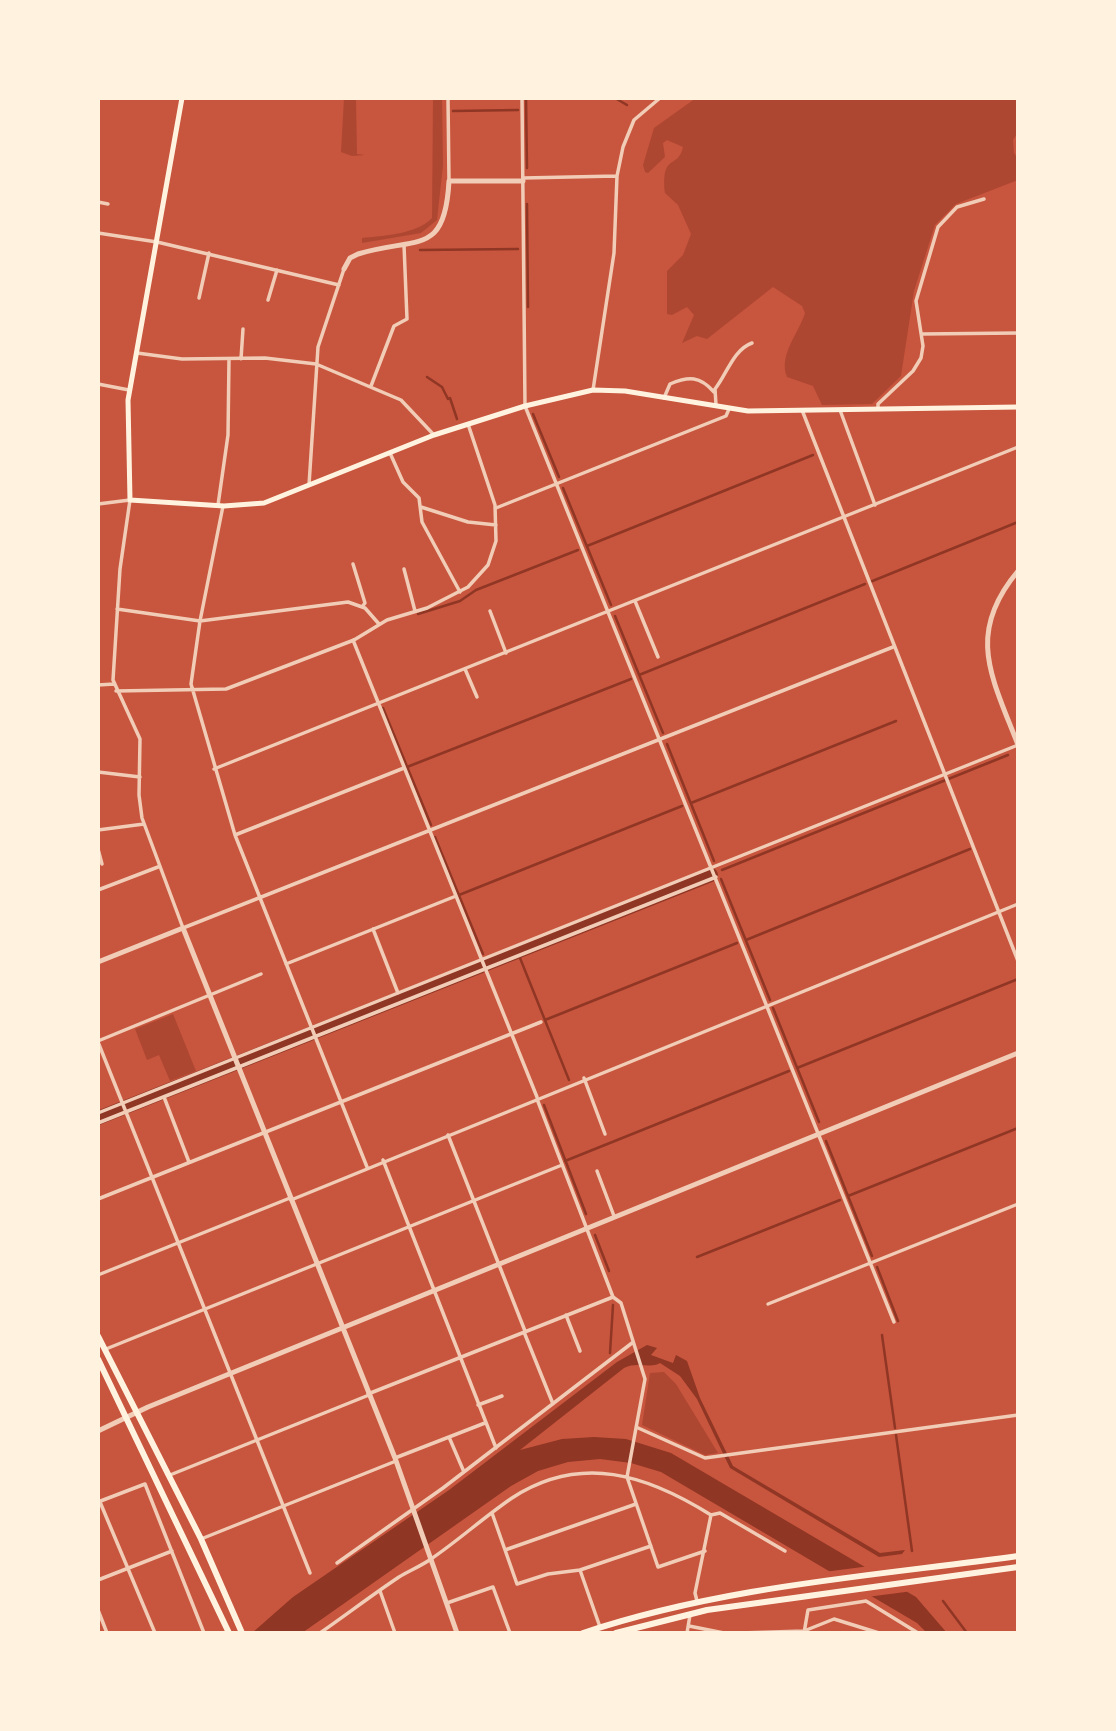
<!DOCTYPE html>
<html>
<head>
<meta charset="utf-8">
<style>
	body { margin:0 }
	#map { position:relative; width:1116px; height:1731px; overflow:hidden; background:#c8553d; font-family:"Playfair Display",serif }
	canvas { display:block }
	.frame { position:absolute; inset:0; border:100px solid #fff3e0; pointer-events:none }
</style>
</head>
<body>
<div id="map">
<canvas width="1116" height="1731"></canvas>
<div class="frame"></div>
</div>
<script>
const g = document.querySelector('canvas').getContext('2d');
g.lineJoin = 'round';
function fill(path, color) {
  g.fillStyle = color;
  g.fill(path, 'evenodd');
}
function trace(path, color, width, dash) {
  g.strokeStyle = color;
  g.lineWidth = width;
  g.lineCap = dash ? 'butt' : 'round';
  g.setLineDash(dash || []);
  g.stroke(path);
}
fill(new Path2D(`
	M344,98h12l1,56 8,1 -13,1 -11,-4z
	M433,98h9l1,67 -6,55 -16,13 -59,10v-5c20,-2 56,-4 70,-20z
	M696,98h322v34l-5,8 1,13 4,6v21l-62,24 -21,21 -21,66 -13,85 -29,28 -50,1 -9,-19 -26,-9c-9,-22 12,-44 18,-64l-3,-7 -29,-19 -66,52 -10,-3 -15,7 12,-28 -7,-8 -15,8 -5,-1v-43l16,-16 8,-21 -13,-29 -13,-12c-4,-41 13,-23 18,-46l-16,-7 -4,3 2,14 -17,16 -3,-1 -2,-7 11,-37z
	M173,1014l23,57 -26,10 -11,-26 -12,5 -12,-31z
	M664,1372l12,12 42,69 -13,2 -63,-30 8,-52z`), '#ae4732');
fill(new Path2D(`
	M647,1345l10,3 -6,7 22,8 3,-8 11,6 13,37 33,68 147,87 25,-3 -3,4 -23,3 -149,-89 -33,-69 -17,-23 -20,-13c-10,6 -23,-2 -36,5l-104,82 42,-11 32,-2 32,2 45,14 245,144 31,36h-20l-10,-10 -256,-151 -30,-9 -31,-4 -32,3 -30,9 -27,15 -209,147h-50l41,-36 156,-107 168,-128z`), '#8f3625');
fill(new Path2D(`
	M870,1566l43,25 -46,6 -43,-25z`), '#c8553d');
trace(new Path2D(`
	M526,98l1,70
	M615,98l12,7
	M453,111l65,-1
	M527,204l1,103
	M420,250l98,-1
	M427,377l15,10 6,12 2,-1 7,21
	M533,414l26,63
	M563,488l48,117
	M587,546l226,-91
	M870,582l148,-60
	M418,614l42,-13 16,-11 102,-40
	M615,616l48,117
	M639,675l226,-91
	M383,708l48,117
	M667,744l47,117
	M407,767l224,-88
	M691,803l205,-82
	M435,837l48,117
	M722,870l286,-115
	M721,879l49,121
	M459,895l223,-89
	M746,940l224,-91
	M518,952v1
	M520,958l49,122
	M487,962l1,2
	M773,1008l46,114
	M545,1020l192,-77
	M797,1068l221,-89
	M544,1105l42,109
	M826,1141l46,115
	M565,1161l224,-90
	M848,1196l170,-68
	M595,1235l14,36
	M697,1257l143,-57
	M877,1267l21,54
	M882,1335l13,93
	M610,1353l3,-48
	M896,1435l16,116
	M943,1601l24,32`), '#8f3625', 2.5);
trace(new Path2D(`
	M98,1118l613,-243`), '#8f3625', 14);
trace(new Path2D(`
	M448,98l1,83
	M522,98l3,308 369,916
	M523,178l94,-2
	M98,202l10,2
	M98,233l59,9 182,43
	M199,298l10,-45
	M268,300l9,-30
	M922,334l96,-1
	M137,353l45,6 83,-1 51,6 85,36 33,35
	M241,359l2,-30
	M98,384l31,6
	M371,386l23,-60 13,-7 -3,-74
	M593,390l21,-137 3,-77 6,-29 11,-27 26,-22
	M664,398l6,-14c19,-8 30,-8 44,8
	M716,405l-1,-16c12,-15 18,-39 37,-46
	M878,409v-5l35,-33 8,-13 2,-12 -7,-45 22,-74 19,-20 27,-8
	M802,410l216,551
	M840,410l35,95
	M390,453l13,29 16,16 3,24 38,70
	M309,485l9,-138 26,-78
	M98,504l32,-4 -10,69 -7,111 27,59 -1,56 3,23 41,110 710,-281
	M218,505l10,-70 1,-76
	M223,506l-23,115 -9,63 44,151 132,332
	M421,507l47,15 28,3
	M496,508l230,-92 3,-7
	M353,564l12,39 -3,4
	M404,569l11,42
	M635,601l23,56
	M117,609l83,12 148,-19 17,6 14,16
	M490,611l16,42
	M353,640l184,457
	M465,669l12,28
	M98,685l16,-1
	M116,691l110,-2 128,-49 33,-20 40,-12 41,-21 20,-22 8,-24 -1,-36 -27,-81
	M214,769l804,-322
	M98,772l42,5
	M98,830l46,-6
	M235,835l169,-67
	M98,849l4,15
	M98,890l60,-23
	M373,929l25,64
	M286,964l170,-68
	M98,1041l163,-67
	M98,1042l212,531
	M584,1078l21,56
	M164,1097l25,65
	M537,1099l76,198 8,6 24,76 -18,98 31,90 47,-16
	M98,1113l920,-368
	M98,1123l618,-246
	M448,1135l77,196
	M383,1160l113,288
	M597,1171l17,45
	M98,1199l443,-177
	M291,1200l727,-296
	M98,1275l192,-77
	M768,1304l250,-100
	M566,1315l14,36
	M524,1332l29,72
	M106,1349l456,-184
	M368,1394l245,-97
	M478,1405l24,-9
	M636,1427l69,31 313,-43
	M449,1437l15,35
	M395,1458l90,-35
	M170,1475l199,-80
	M98,1502l47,-18 59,149
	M100,1502l55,131
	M492,1513l25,71 31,-10 32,-4 71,-24
	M711,1515l9,-2 65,38
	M201,1539l195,-78
	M505,1550l131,-46
	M337,1563l106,-75 189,-145
	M580,1570l20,57
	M98,1580l74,-29
	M380,1591l15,42
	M447,1603l46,-16 17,46
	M98,1610l9,23
	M689,1626l35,7
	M320,1633c26,-18 52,-38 79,-56 10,-6 22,-11 32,-18 28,-19 53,-42 81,-61 69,-45 135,-23 199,17l-16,78 2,8
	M687,1633l3,-18
	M740,1633l64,-2 30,-12 45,14
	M804,1633l4,-23 58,-9 52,32`), '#f1ccb7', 3.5);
trace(new Path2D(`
	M344,269l6,-11 8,-4c59,-18 87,3 91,-73h74
	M1018,571c-53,63 -26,106 0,174
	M98,962l85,-34 212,530 62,175
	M98,1431l50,-24 870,-354`), '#f1ccb7', 5);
trace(new Path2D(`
	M182,98l-54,302 2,100 94,6 40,-3 170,-68 91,-29 68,-16 32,1 123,20 270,-4`), '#fff3e0', 5);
trace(new Path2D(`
	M98,1336l103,203 41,94
	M98,1359l131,274
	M583,1633c140,-47 290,-57 435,-77
	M616,1633l91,-23 311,-43`), '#fff3e0', 6);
</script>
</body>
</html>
